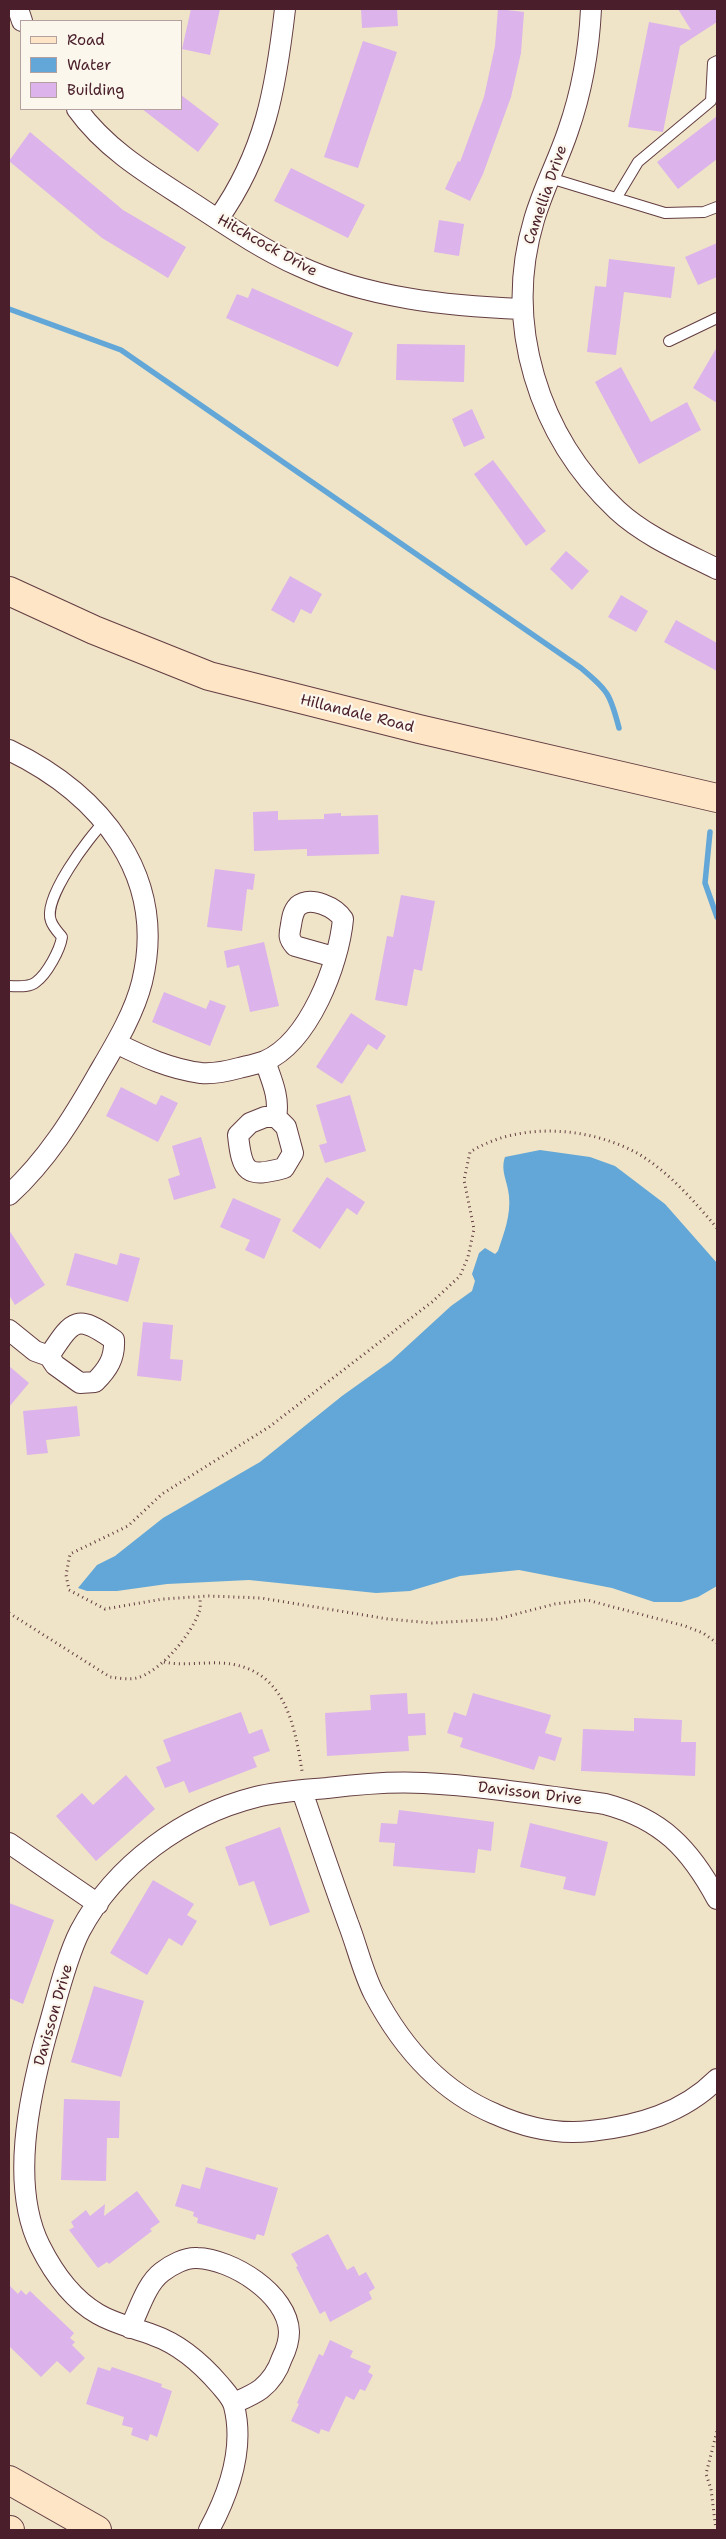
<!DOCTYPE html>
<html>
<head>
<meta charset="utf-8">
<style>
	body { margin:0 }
	#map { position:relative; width:726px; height:2539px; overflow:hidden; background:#efe4c7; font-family:"Shantell Sans",sans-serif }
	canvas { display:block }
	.frame { position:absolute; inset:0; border:10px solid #4a1f2b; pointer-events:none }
	.legend { position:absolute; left:20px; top:20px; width:162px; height:90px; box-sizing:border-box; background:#fbf7ec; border:1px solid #b4a19f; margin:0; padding:6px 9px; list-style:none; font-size:15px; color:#4a1f2b }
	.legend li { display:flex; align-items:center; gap:10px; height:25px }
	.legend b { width:25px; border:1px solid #b4a19f }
</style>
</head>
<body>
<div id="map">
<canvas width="726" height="2539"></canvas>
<div class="frame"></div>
<ul class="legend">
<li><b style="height:6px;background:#fee5c5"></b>Road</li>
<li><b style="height:14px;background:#62a7d7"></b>Water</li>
<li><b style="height:14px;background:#dcb3eb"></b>Building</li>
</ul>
</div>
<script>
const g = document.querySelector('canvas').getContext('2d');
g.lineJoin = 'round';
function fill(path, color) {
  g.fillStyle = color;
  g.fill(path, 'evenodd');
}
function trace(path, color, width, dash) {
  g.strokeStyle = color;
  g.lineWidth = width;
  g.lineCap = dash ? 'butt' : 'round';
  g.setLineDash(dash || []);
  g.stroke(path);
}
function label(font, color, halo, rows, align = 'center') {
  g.font = font + ' "Shantell Sans",sans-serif';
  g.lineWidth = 4.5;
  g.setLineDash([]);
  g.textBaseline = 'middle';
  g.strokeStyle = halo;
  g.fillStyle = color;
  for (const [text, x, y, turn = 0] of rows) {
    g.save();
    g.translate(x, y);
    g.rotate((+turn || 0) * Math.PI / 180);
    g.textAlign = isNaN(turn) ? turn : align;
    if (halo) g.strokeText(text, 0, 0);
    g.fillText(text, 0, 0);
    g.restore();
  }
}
fill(new Path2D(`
	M540,1150l50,7 25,9 50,38 52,59v323l-19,11 -17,5h-27l-42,-14 -93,-18 -59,6 -50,15 -34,2 -127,-13 -82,4 -50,7h-30l-9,-3 19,-23 18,-9 48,-38 97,-56 82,-66 49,-35 60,-55 21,-15 3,-10 -3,-7 7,-21 6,-5 10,6 3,-3c6,-18 13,-36 11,-55 -1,-14 -9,-25 -4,-39z`), '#62a7d7');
trace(new Path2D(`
	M9,309l112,41 460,318c27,23 29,25 38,60
	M710,832l-5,51 12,34`), '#62a7d7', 5.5);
fill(new Path2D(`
	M191,9h29l-10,46 -28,-6z
	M361,9h36l1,17 -36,2z
	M498,9l26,3 -3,41 -10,44 -28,77 -13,27 -25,-12 13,-28 2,1 24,-65 11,-51z
	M678,9h39v13l-37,24 -17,86 -35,-5 21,-105 42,8z
	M363,41l34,11 -39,116 -34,-11z
	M181,95l38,29 -21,28 -56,-43h39z
	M717,116v43l-39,30 -21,-27z
	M30,132l93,78 63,37 -18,31 -66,-40 -93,-77z
	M291,168l74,37 -17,33 -74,-37z
	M439,220l25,4 -5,32 -25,-4z
	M717,243v34l-19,8 -13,-28z
	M609,259l66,8 -4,31 -47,-6 -8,63 -29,-3 8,-66 11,1z
	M252,288l101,45 -15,34 -112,-49 11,-24 11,4z
	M397,344l68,1 -1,37 -68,-2z
	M717,347v56l-24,-15z
	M621,367l30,55 36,-20 14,28 -62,34 -44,-82z
	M472,409l13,29 -21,9 -12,-28z
	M493,460l53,71 -20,15 -52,-72z
	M566,551l23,20 -17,19 -22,-21z
	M290,576l32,18 -11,20 -10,-5 -7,14 -23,-13z
	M621,595l27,16 -12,21 -28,-15z
	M676,620l41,23v28l-53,-29z
	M278,811v9l46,-1v-5l17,-1v3l37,-1 1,39 -72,2v-7l-53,2 -1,-39z
	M215,869l40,5 -2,16 -6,-1 -5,42 -35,-4z
	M401,895l34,6 -13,70 -8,-2 -7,37 -32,-6 12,-64 6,1z
	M264,942l15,64 -29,6 -11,-47 -12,3 -3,-17z
	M164,992l42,17 4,-9 16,6 -16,40 -58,-24z
	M351,1013l35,23 -9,14 -9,-6 -26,40 -26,-17z
	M121,1087l35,18 5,-10 17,8 -20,39 -52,-26z
	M350,1095l16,56 -41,12 -6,-18 8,-2 -11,-38z
	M201,1137l15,51 -42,12 -6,-21 12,-4 -8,-29z
	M327,1177l38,25 -8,13 -10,-7 -27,41 -28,-18z
	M233,1198l48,21 -17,40 -19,-9 5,-10 -30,-13z
	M9,1230l36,55 -30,20 -6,-10z
	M75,1253l42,12 3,-12 20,5 -12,44 -62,-17z
	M143,1322l30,3 -3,34 13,1 -2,21 -44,-5z
	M9,1366l20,17 -20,24z
	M77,1406l3,30 -34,4 2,13 -21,2 -4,-44z
	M407,1693l1,21 17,-1 1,22 -18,1 1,15 -82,5 -2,-43 46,-3 -1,-15z
	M473,1693l78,22 -6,18 17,5 -7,23 -16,-5 -5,14 -74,-23 3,-9 -16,-5 7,-21 12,4z
	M241,1712l8,22 13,-5 8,22 -17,6 4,10 -68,26 -5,-12 -19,7 -9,-21 15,-6 -8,-21z
	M634,1718l48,2 -1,22h15l-1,34 -114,-5 2,-42 51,2z
	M126,1775l29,34 -59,52 -40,-45 26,-23 11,12z
	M399,1810l95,12 -3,29 -13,-2 -3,24 -82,-7 2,-23 -16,-1 2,-19 16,1z
	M530,1823l78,19 -13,54 -32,-7 3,-12 -46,-10z
	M280,1827l30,85 -40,14 -16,-45 -15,5 -14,-39z
	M153,1880l41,24 -7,11 10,6 -15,25 -13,-8 -22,37 -37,-22z
	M9,1903l45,17 -31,84 -14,-6z
	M94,1986l50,15 -23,76 -50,-15z
	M64,2099l56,2 -1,37h-12l-1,43 -45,-1z
	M206,2167l72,21 -14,48 -7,-2 -2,6 -58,-17 1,-5 -5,-2 1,-4 -19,-6 7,-22 18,5z
	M137,2191l23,31 -10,7 2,2 -43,33 -2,-2 -9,6 -29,-38 5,-3 -3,-5 15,-12 4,6 15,-12 -1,12z
	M328,2234l19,36 7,-4 5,10 7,-4 9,16 -6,4 3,7 -42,23 -5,-11 -5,3 -24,-47 2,-1 -7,-12z
	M9,2285l9,9 3,-4 5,5 4,-4 44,42 -4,5 5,4 -3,3 13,13 -15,15 -13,-12 -16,16 -32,-31z
	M330,2340l23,11 -3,6 21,9 -3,6 5,3 -8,16 -5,-2 -6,11 -8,-4 -17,36 -8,-3 -2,5 -28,-13 8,-17 -2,-1 22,-49 4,2z
	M98,2367l12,4 2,-4 50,17 -1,3 11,4 -15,46 -7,-3 -2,7 -17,-6 2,-7 -11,-3 2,-8 -38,-13z`), '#dcb3eb');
const lane = new Path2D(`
	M550,178l115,35 39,-1 13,-5
	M617,197l21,-35 73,-61 2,-38 4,-2
	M669,341l48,-23
	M9,986c8,0 20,2 27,-4 11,-8 24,-32 26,-45 -4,-5 -9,-10 -11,-16 -9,-22 38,-84 54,-100`);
const street = new Path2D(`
	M18,9l4,12
	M591,9c-2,42 -9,82 -23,122 -10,30 -25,58 -34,89 -31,104 4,216 83,290 28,26 66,42 100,59
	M77,109c28,39 69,64 108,89 37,24 74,50 114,68 69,32 148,40 223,43
	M218,219c47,-66 58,-131 67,-210
	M9,750c91,44 159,125 133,232 -8,32 -27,63 -44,92 -25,44 -51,86 -89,121
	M116,1043c28,14 54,26 85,30 12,1 27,-2 38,-5 8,-2 18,-4 26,-7 44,-19 74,-97 78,-142 -7,-11 -32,-24 -45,-13 -5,5 -6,12 -7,19 -2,10 -3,13 4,21l39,11
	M265,1061c6,18 15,36 11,56
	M265,1117h11l10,10 7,26 -9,15c-37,10 -42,5 -46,-33l12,-12z
	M9,1330l26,21 14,5 6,9 25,18 15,-1c13,-13 20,-24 19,-42 -38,-27 -41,-20 -65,16
	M302,1791c15,44 30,88 46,132 9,23 15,50 26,71 28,53 66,97 121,120 31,14 62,21 96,17 47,-5 92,-18 126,-52
	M9,1843l89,61
	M130,2328c9,-18 16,-44 32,-56 9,-7 24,-15 35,-14 35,1 91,36 92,74 0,9 -3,18 -7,26 -4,12 -11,23 -21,31 -8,6 -18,10 -27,14
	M209,2530c20,-37 36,-81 25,-124 -2,-8 -9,-15 -14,-21 -18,-21 -41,-41 -67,-50 -18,-7 -38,-11 -55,-21 -26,-15 -45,-42 -58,-68 -30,-60 -11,-148 6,-210 9,-30 20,-78 34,-105 35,-66 104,-116 176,-134 23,-6 47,-7 71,-9 32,-4 65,-7 97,-5 60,3 121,13 181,21 57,15 85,45 112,95`);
const secondary = new Path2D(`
	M9,591l85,39 115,46 210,53 298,69
	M9,2480l88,50
	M9,2530h1`);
trace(lane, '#633d42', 12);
trace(street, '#633d42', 22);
trace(secondary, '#633d42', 30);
trace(new Path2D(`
	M717,1228c-23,-27 -49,-57 -80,-75 -50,-27 -119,-31 -167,-1l-6,28 10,49 -6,28 -8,19 -28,26 -163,125 -107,67 -34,32 -58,28 -4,21 3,15 36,19 58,-10 46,-3 52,2 127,21 44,4 65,-4 58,-15 32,-4 98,26 18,7 14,10
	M9,1613l101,64c8,1 18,3 27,1 24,-7 54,-43 62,-66 2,-4 1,-11 1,-15
	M164,1662c18,4 40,0 58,1 61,4 72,57 80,108
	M716,2530l-5,-41 -5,-15 11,-43`), '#633d42', 3, [1, 4]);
trace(lane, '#fff', 10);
trace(street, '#fff', 20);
trace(secondary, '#fee5c5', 28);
label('15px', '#4a1f2b', '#fbf7ec', [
	["Camellia Drive",546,195,-71],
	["Hitchcock Drive",267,246,29],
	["Hillandale Road",357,714,14],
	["Davisson Drive",530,1794,7],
	["Davisson Drive",54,2015,-74]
]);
</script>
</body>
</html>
